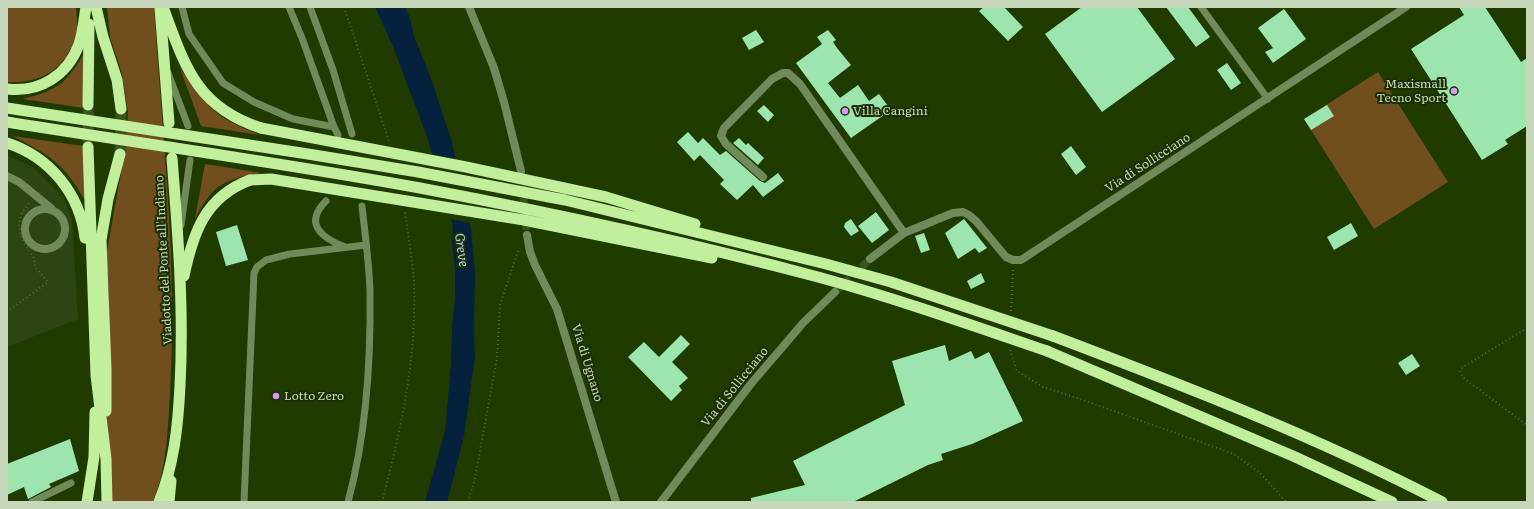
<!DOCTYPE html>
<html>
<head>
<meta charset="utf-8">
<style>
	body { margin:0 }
	#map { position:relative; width:1534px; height:509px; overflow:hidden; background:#203b00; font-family:Literata,serif }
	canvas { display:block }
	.frame { position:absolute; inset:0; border:8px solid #c7d8ba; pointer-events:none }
</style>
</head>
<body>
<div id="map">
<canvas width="1534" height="509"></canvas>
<div class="frame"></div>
</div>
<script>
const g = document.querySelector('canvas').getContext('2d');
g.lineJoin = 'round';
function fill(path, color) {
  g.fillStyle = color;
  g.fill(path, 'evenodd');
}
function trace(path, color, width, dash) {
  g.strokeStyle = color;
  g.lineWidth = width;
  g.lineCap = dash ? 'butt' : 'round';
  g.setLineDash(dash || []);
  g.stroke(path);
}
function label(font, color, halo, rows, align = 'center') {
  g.font = font + ' Literata,serif';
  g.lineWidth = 4;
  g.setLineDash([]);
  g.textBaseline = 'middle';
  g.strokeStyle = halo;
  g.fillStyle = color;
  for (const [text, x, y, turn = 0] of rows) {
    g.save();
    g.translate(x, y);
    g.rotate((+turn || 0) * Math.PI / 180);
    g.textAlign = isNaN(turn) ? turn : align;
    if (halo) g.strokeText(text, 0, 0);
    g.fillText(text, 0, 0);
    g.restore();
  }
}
fill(new Path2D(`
	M7,155l27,13 29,29 9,22 6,100 -71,28z`), '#2c4513');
fill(new Path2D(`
	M7,7h69c0,7 2,15 1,22 -7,37 -33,55 -70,53z
	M107,7h47c8,127 24,257 16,384 -2,37 -3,76 -17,111h-44l-3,-70 3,-140 -3,-35 19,-107 3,-37 -6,-39 -12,-37z
	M83,55l1,53 -61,-9c34,-9 42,-14 60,-44z
	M180,68c14,21 28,42 51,54 9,5 19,9 29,13l-59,-9z
	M1378,72l70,110 -74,47 -70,-110z
	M13,136l70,10 2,54c-8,-12 -15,-25 -26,-35 -14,-13 -30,-20 -46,-29z
	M205,164l57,9c-19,3 -39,6 -52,22 -6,7 -11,16 -15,24z`), '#714e1d');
fill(new Path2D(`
	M375,7h30l5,11 4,18 18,45 13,41 6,16 20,91 4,44 -1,58 1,25 -11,80 -17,66h-22l20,-71 6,-66 1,-36 3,-32v-28l-3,-27 1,-15 -24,-84 -9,-25 -28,-74z`), '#05213d');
fill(new Path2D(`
	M430,154l27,5 15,64 -23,-4z`), '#203b00');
fill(new Path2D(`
	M984,7h20l19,20 -15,14 -29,-30z
	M1082,7h55l38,52 -73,53 -57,-78z
	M1166,7h22l22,30 -14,10z
	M1459,7h26l36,55 6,-4v68l-22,14 3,4 -26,16 -71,-111 53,-34z
	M1284,9l22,30 -33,24 -8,-11 8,-4 -15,-20z
	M756,30l8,12 -15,8 -7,-12z
	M828,30l8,10 -3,2 4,6 14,17 -23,18 12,15 18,-13 11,16 10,-7 12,16 -40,28 -55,-75 26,-19 -5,-7z
	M1227,63l14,20 -10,7 -14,-20z
	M764,105l10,10 -6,7 -11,-11z
	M1327,105l7,11 -23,14 -7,-11z
	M688,132l10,11 5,-5 17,17 6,-4 34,30 5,2 13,-10 6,8 -21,16 -10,-12 -16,15 -17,-16 4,-4 -24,-25 -6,6 -17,-19z
	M739,138l7,7 2,-2 16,15 -6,7 -25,-22z
	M1071,146l15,21 -10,8 -15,-21z
	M876,212l13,18 -17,13 -14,-17z
	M851,219l8,12 -8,5 -7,-9 1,-4z
	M964,219l23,29 -8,5 -4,-5 -17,11 -13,-26z
	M1351,223l7,13 -24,14 -7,-13z
	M237,225l11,35 -22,6 -10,-34z
	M924,233l6,17 -9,3 -6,-17z
	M981,273l4,9 -14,7 -4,-8z
	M681,335l9,9 -18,18 16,16 -9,8 3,4 -11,11 -43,-44 16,-15 15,15z
	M945,345l4,16 22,-10 4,8 14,-7 34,69 -51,23 -31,10 2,6 -15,5 -75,37h-102v-4l54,-13 -12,-24 112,-56 -13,-44z
	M1412,354l8,12 -14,9 -8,-12z
	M70,439l9,32 -30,13 2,3 -23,12 -4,-12 -17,8v-31z`), '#9ce5af');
trace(new Path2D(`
	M521,174l6,61
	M835,292l35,-33`), '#39531c', 8, [8, 4]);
trace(new Path2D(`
	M88,105v42
	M120,154l1,-45`), '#39531c', 11, [11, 5.5]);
trace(new Path2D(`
	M344,7l45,134
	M1011,311l2,-41
	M7,312l41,-30 -13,-15 -1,-9 -9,-14 -5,-10 -1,-11 3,-10 8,-11
	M1527,328l-64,39 -3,4 2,5 4,4 61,45
	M1010,350l7,21 26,16 37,12 154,55 27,20 25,28
	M382,502c19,-72 35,-145 32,-220 -2,-23 -6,-47 -9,-70
	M468,502l7,-24 22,-120 3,-53 19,-57`), '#546c3a', 2, [1, 3]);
trace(new Path2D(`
	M182,7l7,27 34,49 31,19 39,17 41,8
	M289,7l13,31 32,89 4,8
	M310,7l23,63 19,64
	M1201,7l67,92
	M168,73l20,53
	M326,201c-23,23 -4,37 19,46
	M181,225l9,-65
	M32,502l39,-19
	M244,502l10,-229 3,-6 9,-7 24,-6 76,-9
	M348,502c18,-66 23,-143 22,-211 -1,-29 -5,-57 -8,-85`), '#708a5b', 7);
trace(new Path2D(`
	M469,7l25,61 10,34 17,69
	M7,176l12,6 32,26
	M763,177l-37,-33 -5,-8 3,-8 48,-49 11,-6h5l12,11 104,149
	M25 229a20 20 0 1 1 40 0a20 20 0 1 1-40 0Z
	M527,235l3,17 5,13 22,44 59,193
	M870,259l34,-26 49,-20 10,-1 6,3 7,6 30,36 7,3h8l385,-253
	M661,502l89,-117 53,-62 32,-31`), '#708a5b', 8);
trace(new Path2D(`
	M96,7l7,30 14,43 4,29
	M163,7c22,59 33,100 98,121
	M160,8l9,115
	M7,89c33,4 61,-14 72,-45 4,-12 5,-25 7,-37
	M88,105l1,-81
	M7,143c43,14 73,51 78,95
	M88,147l8,228 10,84 1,43
	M184,276c9,-43 21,-79 66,-96
	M1053,336c132,50 264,101 389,166
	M1047,351l246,105 99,46
	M106,411v-42l-5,-129 7,-41 12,-45
	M87,502l7,-45 1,-45
	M159,502c15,-37 19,-76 21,-116 4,-76 -2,-152 -8,-228
	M169,502l2,-21`), '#c1ef9b', 11);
trace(new Path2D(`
	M7,108l301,46 110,18 147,28 261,64 65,18 162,54
	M7,122c138,22 276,41 413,66 133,25 267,54 398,89 77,21 153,48 229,74
	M261,128l205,39 140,30 89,27
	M250,180l21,-1 253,41 188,38`), '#c1ef9b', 11);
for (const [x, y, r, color] of [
	[1454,91,4,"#d69bfa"],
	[845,111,4,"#d69bfa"],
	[276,396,4,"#d69bfa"]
]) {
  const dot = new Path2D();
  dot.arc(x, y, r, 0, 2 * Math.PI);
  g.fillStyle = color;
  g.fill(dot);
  trace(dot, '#1a2f03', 1.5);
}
label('12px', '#c7d8ba', '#1a2f03', [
	["Maxismall",1446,84,"right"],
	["Tecno Sport",1446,98,"right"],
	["Villa Cangini",853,111],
	["Lotto Zero",284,396]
], 'left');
label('12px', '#c7d8ba', '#1a2f03', [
	["Via di Sollicciano",1148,163,-33],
	["Viadotto del Ponte all'Indiano",164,260,-93],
	["Via di Ugnano",587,363,73],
	["Via di Sollicciano",735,387,-51]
]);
label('italic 13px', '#b8d4f4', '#1a2f03', [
	["Greve",461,250,82]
]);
</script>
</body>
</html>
